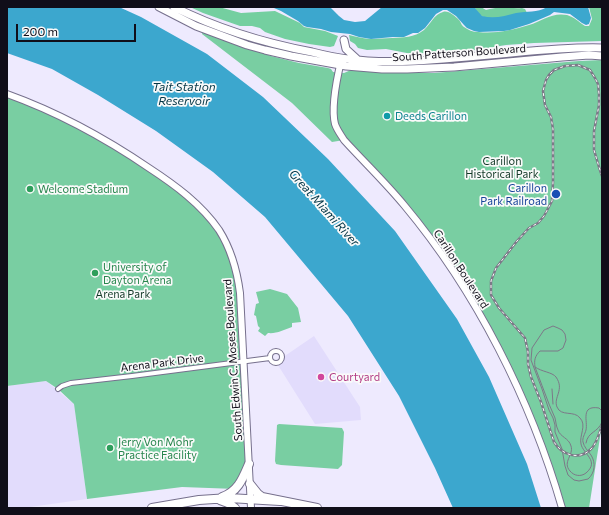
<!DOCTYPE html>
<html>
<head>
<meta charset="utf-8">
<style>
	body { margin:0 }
	#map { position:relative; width:609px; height:515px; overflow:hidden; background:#eeeafe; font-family:Commissioner,sans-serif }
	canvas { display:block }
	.frame { position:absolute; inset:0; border:8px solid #100e19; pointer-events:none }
	.scale { position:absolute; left:16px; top:24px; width:120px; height:18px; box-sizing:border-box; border:2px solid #100e19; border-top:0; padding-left:5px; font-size:12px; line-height:14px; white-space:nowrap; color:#100e19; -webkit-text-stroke:3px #fafafa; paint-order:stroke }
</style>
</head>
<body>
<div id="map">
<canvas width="609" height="515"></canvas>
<div class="frame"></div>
<div class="scale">200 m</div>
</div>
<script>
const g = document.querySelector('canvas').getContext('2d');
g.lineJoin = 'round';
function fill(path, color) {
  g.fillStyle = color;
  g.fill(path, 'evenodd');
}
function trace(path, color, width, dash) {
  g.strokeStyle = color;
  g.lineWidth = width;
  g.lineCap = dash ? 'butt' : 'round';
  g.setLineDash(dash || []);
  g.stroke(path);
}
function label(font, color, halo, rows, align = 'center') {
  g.font = font + ' Commissioner,sans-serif';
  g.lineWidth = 3.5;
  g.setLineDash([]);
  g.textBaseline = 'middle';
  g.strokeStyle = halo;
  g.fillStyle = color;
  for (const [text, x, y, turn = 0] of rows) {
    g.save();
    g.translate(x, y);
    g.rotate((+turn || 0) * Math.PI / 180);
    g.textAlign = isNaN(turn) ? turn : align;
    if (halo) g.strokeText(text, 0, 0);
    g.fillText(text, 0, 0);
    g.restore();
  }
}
fill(new Path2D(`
	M314,336l46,71 1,13 -46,4 -39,-62z
	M46,381l28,23 13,95 -64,9h-16v-122z`), '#e2dcfc');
fill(new Path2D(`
	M203,30l68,26 28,7 29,5 3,1 2,3 11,1 7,-3 36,3h47l145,-12 23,-1v368l-1,3 -12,77h-27l-7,-26 -60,-140 -64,-102 -87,-100 -12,2 -40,-39 -90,-69z
	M7,94l68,30 96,59 47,46 18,39 13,196 -13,25 -54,-2 -95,12 -13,-95 -16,-15 -12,-8 -39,5z
	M270,289l17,5 11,14 3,14 -9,1v4c-8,3 -16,7 -24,6l-3,3 -7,-5 2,-3 -2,-2 -2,-10 -2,-1 2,-11 3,-1 -3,-11z
	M279,424l63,4 2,4 -2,33 -4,4 -57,-4 -5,-1 -1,-3 2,-36z`), '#79cea2');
fill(new Path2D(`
	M190,7h29l22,6 34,-2 25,12 4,4 21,4 13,5 -4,10 -4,1 -21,-3 -24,-5 -20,-7 -5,-4 -8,-2h-12l-37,-13z
	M474,7h7l5,3c5,-1 11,-3 16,-3 8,0 12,2 20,1l3,1 2,4c-12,0 -36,10 -47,2 -2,-2 -4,-5 -6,-8z
	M589,7h13v34l-68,2 -28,2 -43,7 -10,-1 -41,3 -26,-5 -19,1 -9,-2 -3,-4 -5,-3 -1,-6c8,2 16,4 24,4 6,0 12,-1 19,-1 11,-1 22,0 32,-8 6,-5 10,-16 19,-18 5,-2 12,4 16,8 2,2 2,5 5,7 4,3 9,5 14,5 18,2 34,-2 51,-7 13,-4 23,-13 38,-10 7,2 12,7 18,11h4l3,-7z`), '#74cfa0');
fill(new Path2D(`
	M7,7h112l22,10 66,37 56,43 65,62 67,72 62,88 32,58 38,87 14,44h-88l-18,-40 -36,-72 -51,-80 -83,-99 -52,-45 -57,-41 -58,-36 -46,-26 -45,-16z
	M267,7h63l9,9 5,4 11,2 10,-1 17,-14h92l8,9c12,3 23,0 34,-3 11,-2 21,0 31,-6h41l3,11 -2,6 -3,1 -4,-2 -12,-9 -16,-2 -4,3 -21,9 -19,6 -6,1 -25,1 -5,-1 -7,-3 -3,-3 -8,-9 -9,-6h-4l-7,4 -11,14 -7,5h-5l-9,4h-11l-22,2 -12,-2 -9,-3 -19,-2 -10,-3 -14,-2 -3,-1 -6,-5 -17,-10 -7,-3z`), '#3ca7ce');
const street = new Path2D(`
	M270 357a6 6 0 1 1 12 0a6 6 0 1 1-12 0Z
	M58,389l4,-3 9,-3 61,-7 138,-18`);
const secondary = new Path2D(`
	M341,61c-4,17 -10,47 -6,63 2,6 6,11 9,16 20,22 41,42 60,65 72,86 127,195 158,303
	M7,94c50,18 98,44 142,74 26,17 52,36 70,62 12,19 18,40 21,63l11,215`);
const primary = new Path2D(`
	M159,7l37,19 51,19 18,5 26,6 55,10 36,3h25l47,-2 108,-10 27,-2 13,1
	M174,7c44,22 90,36 138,45 12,3 24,6 36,7 21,3 45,3 67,2 32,-2 64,-5 96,-8 31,-3 61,-6 91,-5
	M344,40l2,9 12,11`);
const highway = new Path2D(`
	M250,484l8,10 4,3 55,11
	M222,497c16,-5 21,-19 27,-33
	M220,500l8,3 7,5
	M152,508l47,-8 30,-2 51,3`);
trace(street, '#76708d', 6);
trace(secondary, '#76708d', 8);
trace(primary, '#76708d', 9);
trace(highway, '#76708d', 10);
trace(street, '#fff', 4);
trace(secondary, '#fff', 6);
trace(primary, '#fff', 7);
trace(highway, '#fff', 8);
trace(new Path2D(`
	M535,367c7,5 17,5 21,10 9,13 -3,20 1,30 4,10 17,3 23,11 7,7 -1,18 1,26 2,10 19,17 5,29 -5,4 -12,3 -16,-2 -8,-9 4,-16 1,-25 -2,-8 -11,-9 -13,-16 -2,-4 -2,-8 -3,-12 -2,-5 -4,-9 -6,-14 -5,-12 -9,-25 -14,-37 -1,-7 0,-11 5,-16h18l5,-3 3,-8 -1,-6 -3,-4 -4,-2 -5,-2 -9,4 -12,18 -1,12 3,8 8,21 7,21 4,8 2,7v7l7,17 3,17 3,9 6,5 5,1 9,-2c7,-6 8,-16 3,-24 -3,-4 -7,-8 -8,-13 -1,-4 2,-8 3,-12 2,-9 -6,-25 13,-22l3,3
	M552,389l1,15
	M586,443c2,-12 12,-10 16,-21`), '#7c7988', 1);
const rail = new Path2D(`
	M602,176l-3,-9 -5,-17v-19l5,-26v-11l-1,-10 -3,-6 -5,-8 -12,-5 -13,1 -11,4 -5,5 -3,5 -3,11 2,14 6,12 2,12v53l-1,19 -8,15 -6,7 -9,5 -12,13 -21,27 -5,13v14l8,13 26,30 3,14v12l3,13 10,25 13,40c8,13 25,19 37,7 6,-6 8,-16 11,-23`);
trace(rail, '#7c7988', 2.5);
trace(rail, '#fafafa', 1, [3]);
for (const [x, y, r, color] of [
	[387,116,4,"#0f9aa8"],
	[30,189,4,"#2e9e5b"],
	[556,194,5,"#1a4fb4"],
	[95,273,4,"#2e9e5b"],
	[321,377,4,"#d1479c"],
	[110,448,4,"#2e9e5b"]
]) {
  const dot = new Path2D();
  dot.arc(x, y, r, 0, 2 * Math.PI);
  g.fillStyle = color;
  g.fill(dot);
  trace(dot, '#fafafa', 1.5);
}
label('11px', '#100e19', '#fafafa', [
	["South Patterson Boulevard",459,53,-4],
	["Carillon Boulevard",461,269,57],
	["South Edwin C. Moses Boulevard",233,360,-94],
	["Arena Park Drive",162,363,-7]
]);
label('11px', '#0d838f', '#fafafa', [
	["Deeds Carillon",395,116]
], 'left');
label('11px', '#123927', '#fafafa', [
	["Carillon",502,161],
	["Historical Park",502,174],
	["Arena Park",123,294]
]);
label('11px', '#164399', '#fafafa', [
	["Carillon",547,188],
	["Park Railroad",547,201]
], 'right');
label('11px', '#27864d', '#fafafa', [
	["Welcome Stadium",38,189],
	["University of",103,267],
	["Dayton Arena",103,280],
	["Jerry Von Mohr",118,442],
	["Practice Facility",118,455]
], 'left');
label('11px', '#b23c85', '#fafafa', [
	["Courtyard",329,377]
], 'left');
label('italic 12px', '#033545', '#fafafa', [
	["Tait Station",184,87],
	["Reservoir",184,101],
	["Great Miami River",324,208,48]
]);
</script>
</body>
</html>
